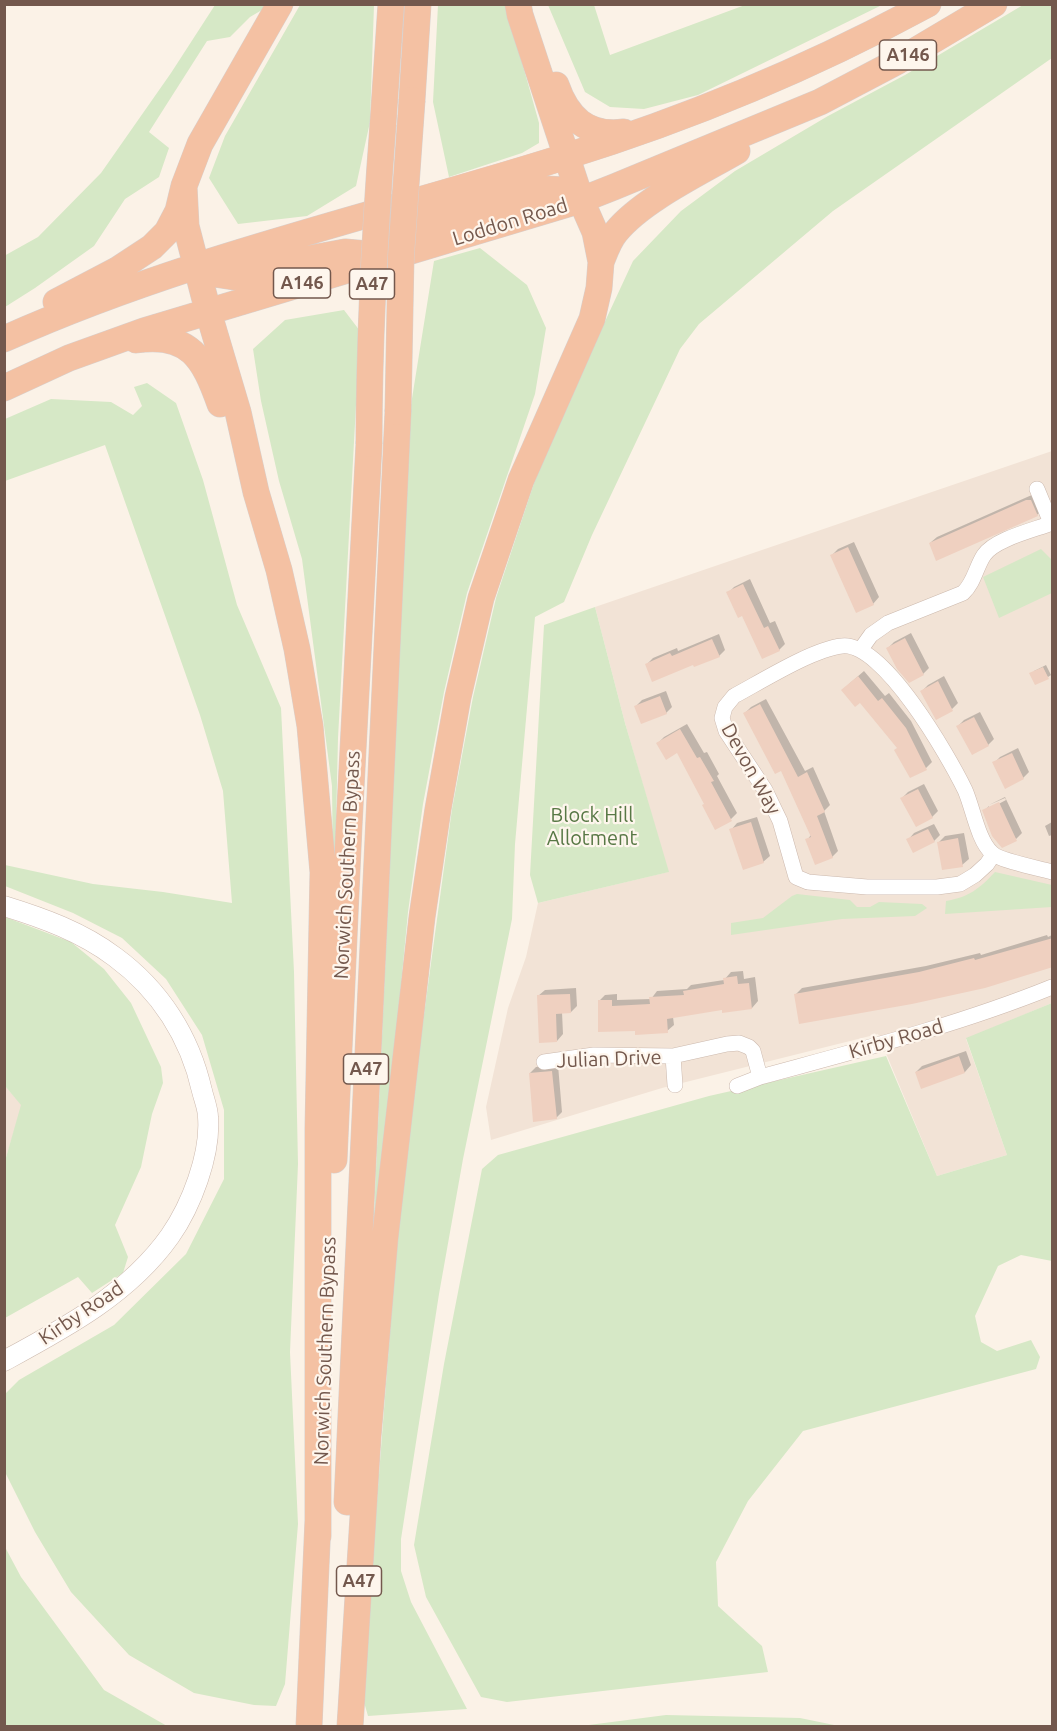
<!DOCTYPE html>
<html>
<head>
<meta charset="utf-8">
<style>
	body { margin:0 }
	#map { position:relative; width:1057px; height:1731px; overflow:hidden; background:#fbf2e7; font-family:Ubuntu,sans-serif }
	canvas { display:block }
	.frame { position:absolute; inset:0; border:6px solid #73584d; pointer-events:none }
</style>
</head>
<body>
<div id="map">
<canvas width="1057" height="1731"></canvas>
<div class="frame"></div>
</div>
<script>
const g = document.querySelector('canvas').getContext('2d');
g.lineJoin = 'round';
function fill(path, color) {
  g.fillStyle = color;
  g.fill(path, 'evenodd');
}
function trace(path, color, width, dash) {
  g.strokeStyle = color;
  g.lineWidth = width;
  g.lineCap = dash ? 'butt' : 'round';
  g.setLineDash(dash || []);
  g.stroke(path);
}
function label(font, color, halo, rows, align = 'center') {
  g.font = font + ' Ubuntu,sans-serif';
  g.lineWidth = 4.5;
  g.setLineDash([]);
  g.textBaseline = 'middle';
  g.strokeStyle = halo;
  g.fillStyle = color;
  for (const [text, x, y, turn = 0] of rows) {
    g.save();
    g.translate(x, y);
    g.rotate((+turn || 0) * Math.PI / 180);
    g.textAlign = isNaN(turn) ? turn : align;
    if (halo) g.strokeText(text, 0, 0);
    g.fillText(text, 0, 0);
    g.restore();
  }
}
fill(new Path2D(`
	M1052,451v552l-86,36 41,116 -70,21 -59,-142 -216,54 -171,52 -5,-33 22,-99 18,-51 12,-54 130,-31 -43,-149 -30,-116z
	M5,1086l17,19 -17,56z`), '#f2e3d6');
fill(new Path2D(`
	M215,5h52v2l-17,10 -20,20 -23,4 -58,91 20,16 -10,29 -34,22 -31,47 -59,42 -30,19 -1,-51 34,-19 63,-64 70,-100z
	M300,5h74l-4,117 -14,64 -49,30 -69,8 -29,-46 16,-42z
	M438,5h68l33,118v20l-17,10 -73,24 -16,-75z
	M548,5h46l16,50 135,-50h137l-184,90 -54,14 -34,-2 -25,-15z
	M1023,5h29v53l-219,153 -134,113 -19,25 -88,186 -28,67 -29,15 -20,227 -3,75 -49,240 -24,135 -38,245v32l10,31 56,107 -99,7 -6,-21 40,-519 50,-367 21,-112 23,-99 39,-118 35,-83 63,-136 48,-50 54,-40 93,-55 77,-41z
	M480,248l47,37 19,43 -11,66 -68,199 -23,99 -21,112 -15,108 -31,325h-4l37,-826 24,-150z
	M344,310l16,21 -22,407 -3,132h-2l-1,-84 -30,-227 -23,-78 -18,-80 -8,-52 32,-29z
	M147,383l29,20 27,77 34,125 44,103 13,264 4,192 -8,188 8,172 -13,160 -9,22 -22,-1 -60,-12 -65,-38 -58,-63 -36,-60 -30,-60v-78l14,-14 95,-55 72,-71 38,-75v-69l-22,-75 -36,-56 -44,-41 -49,-25 -68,-27v-21l88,19 70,8 69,11 -9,-112 -23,-76 -95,-270 -100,36v-62l46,-20 60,3 22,13 9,-9 -8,-19z
	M1041,549l11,11v33l-53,25 -16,-41z
	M595,607l30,116 44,149 -131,31 -8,-28 14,-250z
	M995,872l57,13v22l-107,7 1,-13c23,-4 33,-12 49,-29z
	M797,894l53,6 7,7h13l9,-5 43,2 5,4 -12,8 -73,3 -111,16v-12l32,-5 29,-22z
	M5,917l66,25 33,27 27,34 30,64 2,16 -11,31 -11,53 -26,58 13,32 -5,16 -31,20 -14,-16 -73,41v-157l16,-56 -16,-19z
	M1052,1003v258l-31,-6 -23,11 -23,50 6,26 16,9 34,-11 9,17 -4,12 -233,62 -55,70 -32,61 2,44 44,40 6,26 -261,30 -26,-5 -55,-100 -12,-52 30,-181 38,-195 16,-14 211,-59 177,-40 51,120 70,-21 -41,-117z
	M5,1547l16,30 83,113 63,36h-162z
	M666,1715l134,3 39,8h-258z`), '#d6e8c6');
fill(new Path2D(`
	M1034,494l9,14 -6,7 -107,28 7,-6z
	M854,542l25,55 -6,7 -41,-49 6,-6z
	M750,579l20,44 5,-2 10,23 -6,6 -36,-36 -15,-21 6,-6z
	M911,633l18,35 -6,6 -35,-26 6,-6z
	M719,634l6,16 -6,6 -25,7 -47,1 6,-6 24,-10 1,3z
	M1046,665l5,10 -3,2 -14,-6z
	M864,671l21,25 4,-3 22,28 21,41 -6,6 -15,8 -13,-28 -38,-47 -11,-17z
	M944,676l14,27 -6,6 -30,-18 6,-6z
	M666,691l6,16 -6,6 -30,-7 6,-6z
	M766,699l39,72 8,-4 17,38 -6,6 14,40 -6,6 -25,-17 4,-5 -30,-66 -36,-56 6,-6z
	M980,712l14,27 -6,6 -30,-19 6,-6z
	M687,724l17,29 3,-1 12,22 -2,2 20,37 -6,6 -15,9 -10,-24 -29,-53 -19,-8 6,-6z
	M1018,748l11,24 -6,6 -29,-15 6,-6z
	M924,784l14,27 -6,6 -30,-19 6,-6z
	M1005,797l17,36 -6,6 -32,-28 5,-5v3l17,-9 -1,-2 -16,7z
	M757,817l13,39 -7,6 -32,-32 6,-7z
	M1052,822v13l-3,1 -4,-10z
	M934,824l6,11 -6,6 -26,-1 6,-7z
	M964,833l5,26 -7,6 -23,-23 6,-6z
	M1047,935l1,2 4,-2v31l-256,28 6,-6 124,-22 54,-13 1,2z
	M743,971l1,8 11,-2 3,24 -6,7h-29l-50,9 1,8 -7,6 -30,-1 -38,-29 6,-6 12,-1v6l34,-1 6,-8 30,-2 4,-4 33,-5 7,-8z
	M576,988l1,18 -6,6h-9l1,22 -6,7 -19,-45 7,-6z
	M966,1051l5,14 -6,7 -43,15 -6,-15 6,-6z
	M558,1065l4,47 -6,6 -26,-45 6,-6z`), '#0003');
fill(new Path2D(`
	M1026,500h5l7,16 -102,45 -7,-18z
	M848,547l26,58 -18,8 -26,-58z
	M743,584l21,44 4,-2 12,25 -18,8 -20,-43 -4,2 -12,-26z
	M905,638l19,37 -15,8 -12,-14 -11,-21z
	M712,639l8,18 -26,10 -1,-2 -41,17 -7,-18 25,-11 2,3z
	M1043,667l6,12 -14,6 -6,-12z
	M858,676l20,25 4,-3 24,30 21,42 -17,8 -16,-28 3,-2 -37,-45 -5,4 -14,-17z
	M938,681l15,30 -17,9 -16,-29z
	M660,696l7,18 -26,10 -7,-18z
	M760,704l38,73 9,-5 18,40 -8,4 16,42 -18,7 -10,-26 6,-2 -30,-66 -6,3 -32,-61z
	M974,717l15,29 -17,9 -16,-29z
	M680,729l17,29 3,-1 14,24 -3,1 21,39 -17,9 -13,-25 2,-1 -27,-51 -11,7 -10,-17z
	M1012,753l12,26 -19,10 -13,-27z
	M918,789l15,29 -17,9 -16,-29z
	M999,802l18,39 -15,7 -10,-12 -10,-26z
	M751,822l13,41 -21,7 -14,-41z
	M928,829l7,13 -22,11 -7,-14z
	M958,838l5,29 -21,3 -5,-28z
	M1053,938v29l-68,21 -73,16 -113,20 -5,-30 125,-22 55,-14 1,2z
	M737,976l1,8 11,-1 3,26 -30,4v-3l-55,9 1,14 -33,2v-4l-37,1v-32h14v6l38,-2 -1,-7 35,-2 -1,-4 41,-7 -1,-6z
	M570,994l1,19 -15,1 1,28 -18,1 -2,-48z
	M959,1056l6,17 -44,16 -6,-17z
	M552,1071l5,48 -24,3 -4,-49z`), '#efd0c0');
const minor = new Path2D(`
	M1037,489l14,34
	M861,649l10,-14 17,-12 75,-30c11,-10 13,-26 21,-38 11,-16 50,-25 68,-32
	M993,855l-6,9 -12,11 -15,9 -23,3h-70l-59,-5 -12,-5 -16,-56 -15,-31 -39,-59 -4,-13 3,-11 9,-11c28,-15 79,-47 108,-50 41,-5 107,111 123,144 8,18 13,51 27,63 6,7 49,16 60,19
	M673,1056l2,29
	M544,1062l50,-7 79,1 54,-12 12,-1 10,4 4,4 7,26
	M737,1086l23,-9c99,-27 198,-52 292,-90`);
const tertiary = new Path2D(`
	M4,906c39,12 78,26 111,51 45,33 75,80 87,134 2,8 6,18 6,26 3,38 -17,89 -38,119 -41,58 -105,92 -166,125`);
const trunk = new Path2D(`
	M556,85c11,32 31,52 68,47
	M412,100l6,-96
	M383,124l8,-120
	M184,186l2,40 22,85 30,101 18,80 23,78 18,79 13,77 13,146 -5,257v407
	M383,229l33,-4 55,-14 74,-22 20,1 16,10
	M601,262c4,-10 8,-22 15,-30 26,-32 85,-60 121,-81
	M196,266l12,7 26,4 57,-15 54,-10 34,3
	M56,302l61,-32 35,-23 15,-15 11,-21 6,-25 16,-42 80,-140
	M4,339c180,-81 373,-123 560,-182 126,-39 248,-90 364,-153
	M136,340c54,-8 68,19 84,64
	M4,388l65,-30 75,-27 437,-131 33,-13 206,-85 78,-41 96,-57
	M334,1160l15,-334 20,-382
	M347,1502l51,-1090
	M309,1726l9,-206
	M350,1726l18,-290 17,-198 37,-321 16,-108 20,-112 23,-99 40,-118 71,-161 7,-31 2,-26 -6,-30 -14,-32 -61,-185 -2,-11`);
trace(minor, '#ccb9ae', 16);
trace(tertiary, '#ccb9ae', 21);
trace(trunk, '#d8d0cd', 27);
trace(minor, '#fff', 15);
trace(tertiary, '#fff', 20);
trace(trunk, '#f4c1a3', 26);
const trunkBridge = new Path2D(`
	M398,412l3,-156 11,-156
	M369,444c0,-107 6,-214 14,-320`);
trace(trunkBridge, '#d8d0cd', 27, []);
trace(trunkBridge, '#f4c1a3', 26);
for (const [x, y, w] of [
	[908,55,57],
	[302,283,57],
	[372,284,45],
	[366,1069,45],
	[359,1581,45]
]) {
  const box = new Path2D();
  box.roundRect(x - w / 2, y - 15, w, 30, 4.5);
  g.fillStyle = '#fef6ed';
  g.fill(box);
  trace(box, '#73584d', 1.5);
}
label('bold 18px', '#73584d', null, [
	["A146",908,55],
	["A146",302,283],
	["A47",372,284],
	["A47",366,1069],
	["A47",359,1581]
]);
label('20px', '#73584d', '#fef6ed', [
	["Loddon Road",510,222,-17],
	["Devon Way",751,769,61],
	["Norwich Southern Bypass",347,865,-87],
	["Kirby Road",896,1039,-16],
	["Julian Drive",609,1059,-2],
	["Kirby Road",81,1313,-34],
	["Norwich Southern Bypass",325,1351,-88]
]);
label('20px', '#587845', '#fef6ed', [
	["Block Hill",592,815],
	["Allotment",592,838]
]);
</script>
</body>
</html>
